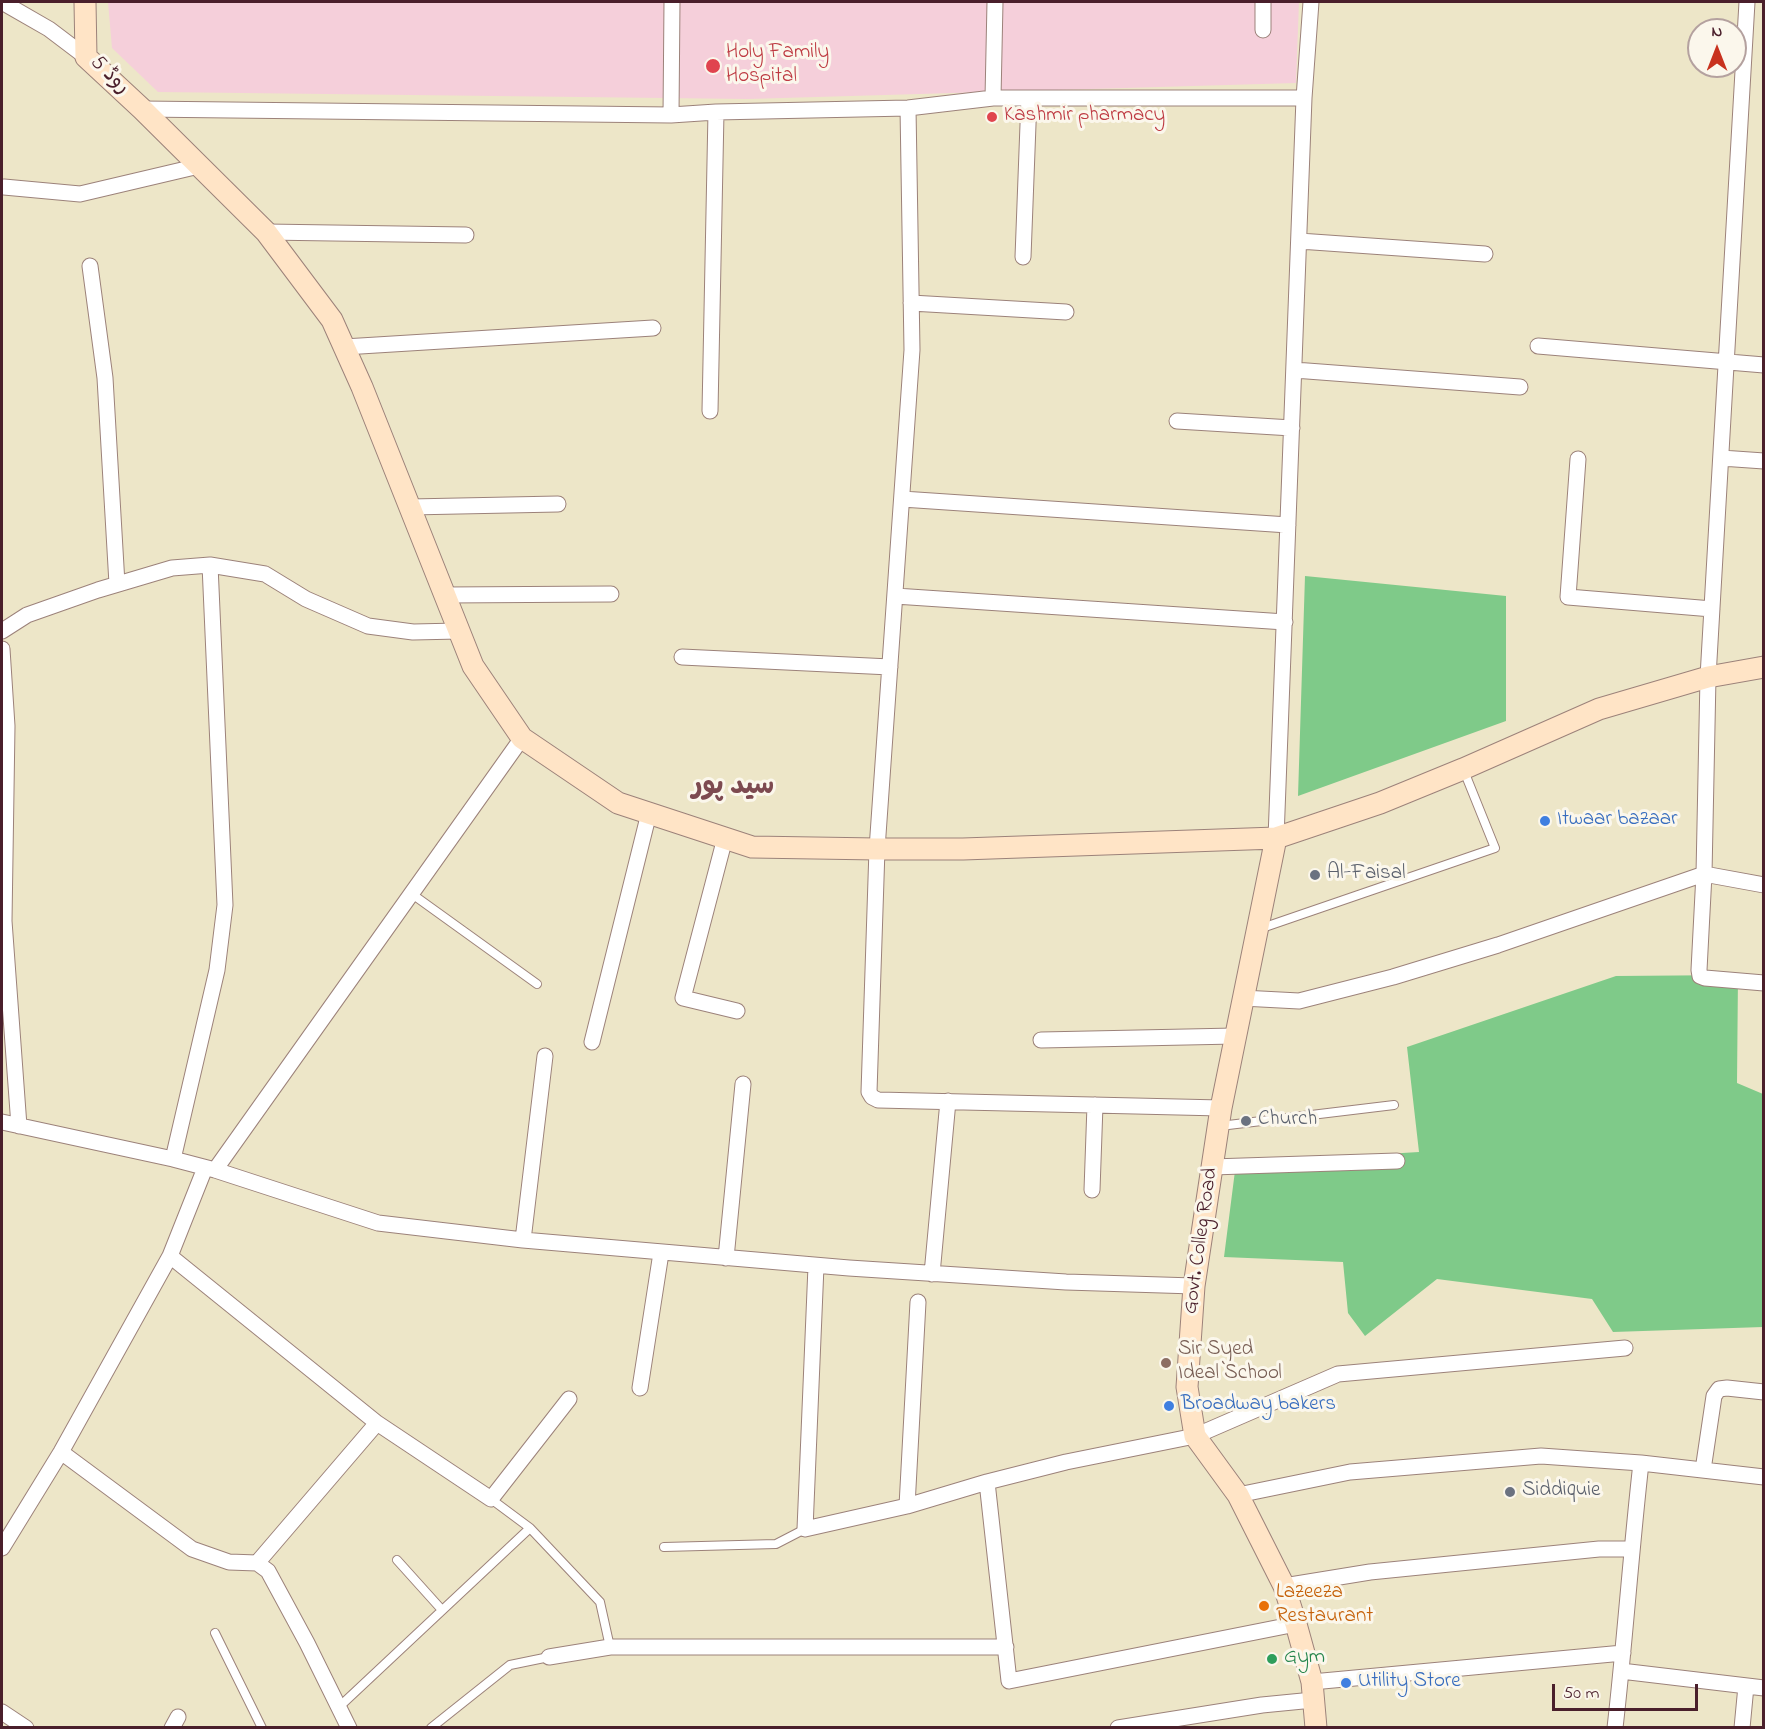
<!DOCTYPE html>
<html>
<head>
<meta charset="utf-8">
<style>
	body { margin:0 }
	#map { position:relative; width:1765px; height:1729px; overflow:hidden; background:#ede6c8; font-family:"Indie Flower",sans-serif }
	canvas { display:block }
	.frame { position:absolute; inset:0; border:3px solid #4a1f2b; pointer-events:none }
	.north { position:absolute; left:1687px; top:18px; width:60px; height:60px; box-sizing:border-box; background:#fbf7ec; border:2px solid #b4a19f; border-radius:50%; rotate:0deg; font-size:16px; font-weight:700; line-height:24px; text-align:center; color:#4a1f2b }
	.north::after { content:''; display:block; margin:auto; width:21px; height:27px; background:#c8321e; clip-path:polygon(50% 0,100% 100%,50% 72%,0 100%) }
	.scale { position:absolute; left:1552px; top:1684px; width:146px; height:27px; box-sizing:border-box; border:3px solid #4a1f2b; border-top:0; padding-left:8px; font-size:18px; line-height:21px; white-space:nowrap; color:#4a1f2b; -webkit-text-stroke:4px #fbf7ec; paint-order:stroke }
</style>
</head>
<body>
<div id="map">
<canvas width="1765" height="1729"></canvas>
<div class="frame"></div>
<div class="north">N</div>
<div class="scale">50 m</div>
</div>
<script>
const g = document.querySelector('canvas').getContext('2d');
g.lineJoin = 'round';
function fill(path, color) {
  g.fillStyle = color;
  g.fill(path, 'evenodd');
}
function trace(path, color, width, dash) {
  g.strokeStyle = color;
  g.lineWidth = width;
  g.lineCap = dash ? 'butt' : 'round';
  g.setLineDash(dash || []);
  g.stroke(path);
}
function label(font, color, halo, rows, align = 'center') {
  g.font = font + ' "Indie Flower","Playpen Sans Arabic",sans-serif';
  g.lineWidth = 6;
  g.setLineDash([]);
  g.textBaseline = 'middle';
  g.strokeStyle = halo;
  g.fillStyle = color;
  for (const [text, x, y, turn = 0] of rows) {
    g.save();
    g.translate(x, y);
    g.rotate((+turn || 0) * Math.PI / 180);
    g.textAlign = isNaN(turn) ? turn : align;
    if (halo) g.strokeText(text, 0, 0);
    g.fillText(text, 0, 0);
    g.restore();
  }
}
fill(new Path2D(`
	M108,2h1191l-3,81 -548,16 -590,-7 -46,-44z`), '#f5cfda');
fill(new Path2D(`
	M1305,576l201,20v125l-208,75z
	M1738,975l-1,108 26,11v233l-150,5 -21,-33 -155,-20 -72,57 -17,-23 -5,-51 -119,-5 12,-94 183,-11 -12,-105 209,-71z`), '#7fca89');
const lane = new Path2D(`
	M412,894l125,90
	M1262,928l233,-80 -31,-77
	M1220,1126l174,-21
	M491,1499l39,29 70,74 10,45
	M664,1547l112,-3 29,-15
	M397,1560l45,50
	M215,1633l47,95
	M339,1707l191,-179
	M431,1728l79,-63 39,-8`);
const street = new Path2D(`
	M2,2l47,27 37,28
	M1747,2l-39,675 -4,197 -5,96 1,6 5,2 59,5
	M1263,30v-28
	M993,98l2,-96
	M908,108l4,242 -35,499 -8,243 3,5 6,3 343,8
	M142,109l529,6 45,-3 192,-4 85,-10h311
	M671,115l1,-113
	M4,187l76,7 119,-28
	M266,232l200,3
	M1299,241l186,13
	M1023,257l6,-159
	M90,266l15,112 12,206
	M911,303l155,9
	M1538,346l226,19
	M344,347l309,-19
	M1294,370l226,17
	M710,411l6,-299
	M1177,421l115,7
	M1721,458l43,3
	M1578,459l-10,138 144,12
	M902,499l386,26
	M410,507l148,-3
	M445,595l166,-1
	M895,596l390,26
	M2,631l25,-16 71,-25 74,-22 38,-3 55,9 41,25 62,27 45,6 46,-1
	M2,649l5,77 -3,195 15,205
	M682,657l208,10
	M725,838l-42,160 54,13
	M1276,838l28,-740 7,-96
	M1242,998l57,3 94,-24 105,-32 206,-71 60,11
	M1041,1040l194,-4
	M592,1042l57,-229
	M2,1122l171,37 42,11 163,53 145,17 326,28 217,14 128,4
	M173,1159l44,-189 8,-65 -15,-340
	M1212,1167l185,-6
	M215,1170l307,-432
	M1092,1190l3,-85
	M523,1240l22,-184
	M170,1256l207,167 114,76 78,-100
	M726,1258l17,-174
	M816,1266l-11,263 102,-23 80,-24 79,-20 129,-26 143,-62 287,-26
	M932,1274l16,-173
	M640,1388l21,-135
	M61,1452l131,97 37,13 28,1 11,8 39,72 42,85
	M1703,1470l11,-74 5,-7 8,-1 37,4
	M987,1482l22,199 287,-57
	M1238,1495l112,-23 191,-16 100,7 123,14
	M907,1506l11,-204
	M2,1548l59,-96 109,-196 35,-88
	M257,1563l120,-140
	M1284,1586l86,-14 229,-23h32
	M549,1657l61,-10h396
	M1621,1671l143,17
	M1312,1682l311,-29
	M2,1712l24,16
	M172,1728l6,-11
	M1118,1728l144,-23 51,-5
	M1615,1728c10,-88 16,-177 26,-265
	M1742,1728l4,-42`);
const secondary = new Path2D(`
	M85,2l1,55 56,52 124,123 66,88 30,67 111,279 49,72 96,65 134,44 125,2h86l313,-11 104,-35 83,-34 136,-60 109,-32 56,-10
	M1276,838l-55,270 -27,178 -7,101 8,49 43,59 46,91 12,38 16,58 4,46`);
trace(lane, '#9c827a', 10);
trace(street, '#9c827a', 17);
trace(secondary, '#9c827a', 23);
trace(lane, '#fff', 8);
trace(street, '#fff', 15);
trace(secondary, '#ffe4c6', 21);
for (const [x, y, r, color] of [
	[713,66,8,"#e0444e"],
	[992,117,6,"#e0444e"],
	[1545,821,6,"#3f7fe0"],
	[1315,875,6,"#6b7280"],
	[1246,1121,6,"#6b7280"],
	[1166,1363,6,"#8d6e63"],
	[1169,1406,6,"#3f7fe0"],
	[1510,1492,6,"#6b7280"],
	[1264,1606,6,"#e8710a"],
	[1272,1659,6,"#2e9e5b"],
	[1346,1683,6,"#3f7fe0"]
]) {
  const dot = new Path2D();
  dot.arc(x, y, r, 0, 2 * Math.PI);
  g.fillStyle = color;
  g.fill(dot);
  trace(dot, '#fbf7ec', 2);
}
label('21px', '#be3a42', '#fbf7ec', [
	["Holy Family",726,54],
	["Hospital",726,78],
	["Kashmir pharmacy",1004,117]
], 'left');
label('21px', '#4a1f2b', '#fbf7ec', [
	["روڈ 5",109,76,45],
	["Govt. Colleg Road",1202,1241,-82]
]);
label('21px', '#366cbe', '#fbf7ec', [
	["Itwaar bazaar",1557,821],
	["Broadway bakers",1181,1406],
	["Utility Store",1358,1683]
], 'left');
label('21px', '#5b616d', '#fbf7ec', [
	["Al-Faisal",1327,875],
	["Church",1258,1121],
	["Siddiquie",1522,1492]
], 'left');
label('21px', '#785e54', '#fbf7ec', [
	["Sir Syed",1178,1351],
	["Ideal School",1178,1375]
], 'left');
label('21px', '#c56008', '#fbf7ec', [
	["Lazeeza",1276,1594],
	["Restaurant",1276,1618]
], 'left');
label('21px', '#27864d', '#fbf7ec', [
	["Gym",1284,1659]
], 'left');
label('bold 27px', '#7d4a50', '#fbf7ec', [
	["سید پور",733,789]
]);
</script>
</body>
</html>
